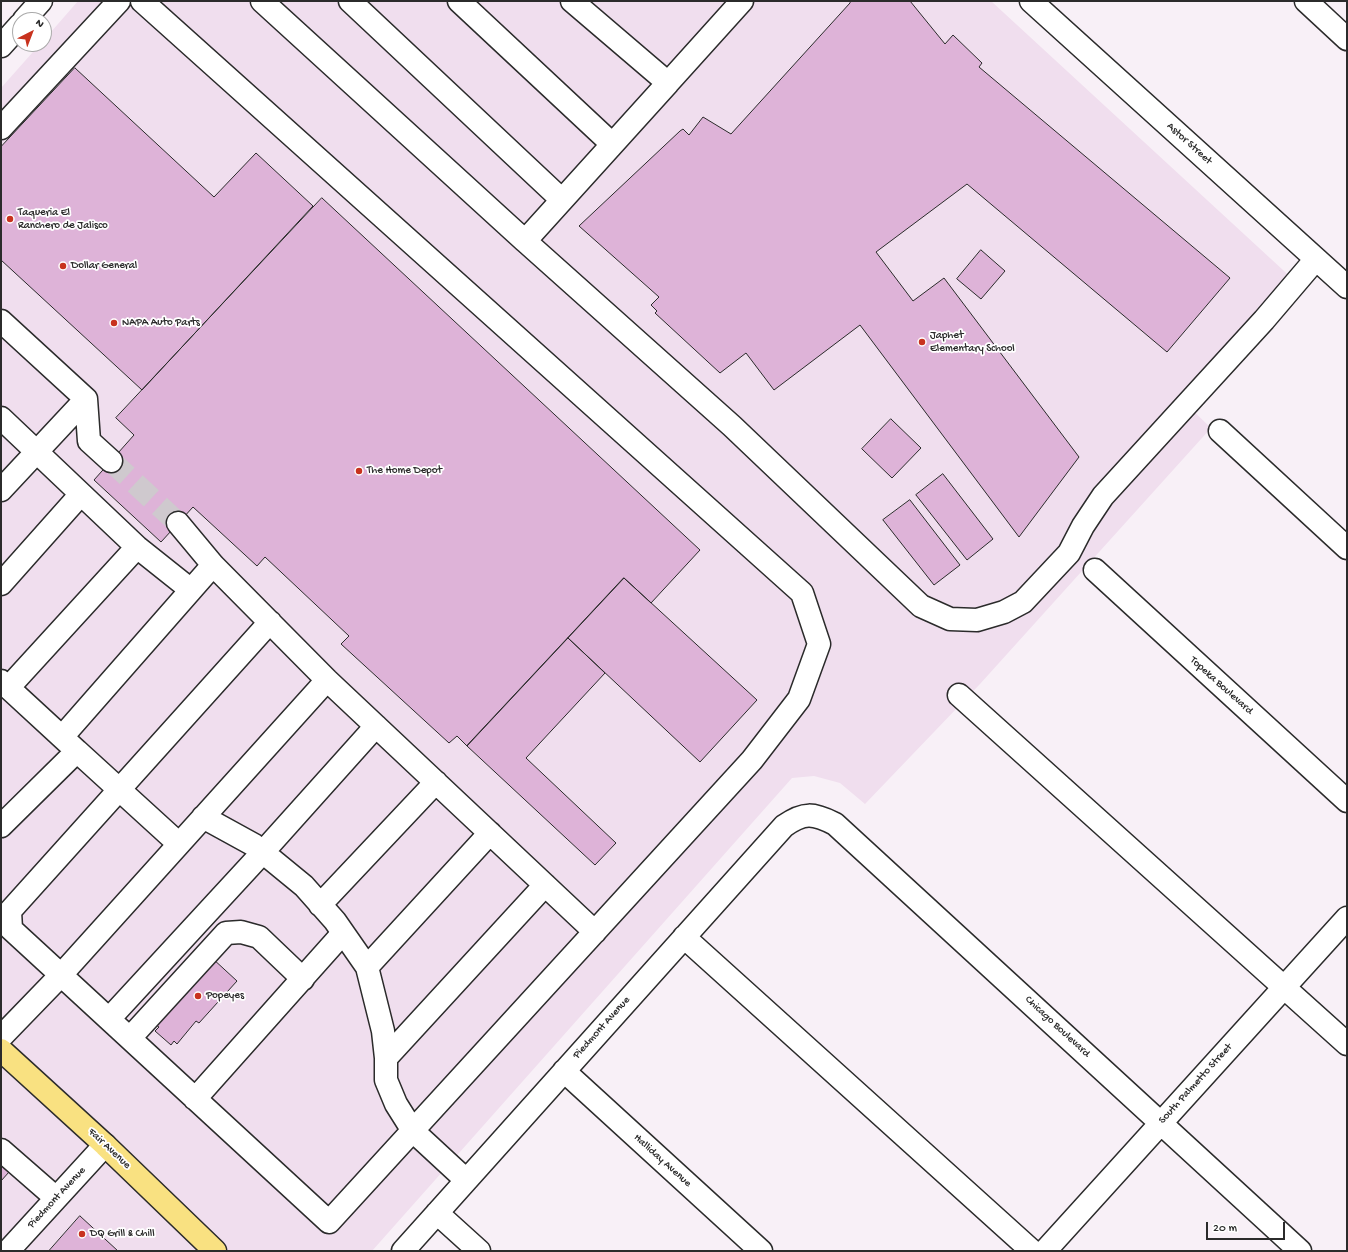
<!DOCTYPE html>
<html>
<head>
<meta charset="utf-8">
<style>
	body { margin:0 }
	#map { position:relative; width:1348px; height:1252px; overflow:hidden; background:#f8f0f7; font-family:"Gochi Hand",sans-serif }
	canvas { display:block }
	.frame { position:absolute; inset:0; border:2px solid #2b2b2b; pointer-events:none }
	.north { position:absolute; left:12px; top:12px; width:40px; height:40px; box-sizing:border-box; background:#fff; border:1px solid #aaa; border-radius:50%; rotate:42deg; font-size:11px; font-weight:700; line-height:16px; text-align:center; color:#2b2b2b }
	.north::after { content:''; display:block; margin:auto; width:14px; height:18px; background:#c8321e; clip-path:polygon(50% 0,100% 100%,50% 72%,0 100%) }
	.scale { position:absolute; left:1206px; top:1222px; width:79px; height:18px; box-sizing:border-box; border:2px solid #2b2b2b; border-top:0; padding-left:5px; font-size:12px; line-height:14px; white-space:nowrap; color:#2b2b2b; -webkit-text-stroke:3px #fff; paint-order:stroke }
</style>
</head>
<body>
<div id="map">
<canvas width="1348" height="1252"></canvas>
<div class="frame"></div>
<div class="north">N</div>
<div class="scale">20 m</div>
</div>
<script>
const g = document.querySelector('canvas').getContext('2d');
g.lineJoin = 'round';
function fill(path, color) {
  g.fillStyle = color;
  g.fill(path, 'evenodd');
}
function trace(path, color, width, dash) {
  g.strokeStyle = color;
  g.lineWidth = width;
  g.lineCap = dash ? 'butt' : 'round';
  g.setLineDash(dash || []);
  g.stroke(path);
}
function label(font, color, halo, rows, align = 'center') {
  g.font = font + ' "Gochi Hand",sans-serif';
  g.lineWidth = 3.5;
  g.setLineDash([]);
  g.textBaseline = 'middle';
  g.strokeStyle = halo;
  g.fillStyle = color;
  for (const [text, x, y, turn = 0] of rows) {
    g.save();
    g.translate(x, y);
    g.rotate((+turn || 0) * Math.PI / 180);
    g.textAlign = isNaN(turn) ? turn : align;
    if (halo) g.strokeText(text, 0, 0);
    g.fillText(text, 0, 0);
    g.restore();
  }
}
fill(new Path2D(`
	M78,1h913l305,281 -111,121 26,25 -231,256 -115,120 -25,-21 -26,-7 -22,2 -420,473h-371v-1163l39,-44h4v-4z`), '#f0deee');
const building = new Path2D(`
	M849,1h61l35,43 8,-9 29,28 -3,4 251,211 -63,74 -200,-168 -91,68 37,49 31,-23 135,179 -60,80 -159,-212 -86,65 -28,-37 -26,20 -65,-60 2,-2 -6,-6 8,-8 -80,-71 101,-95 3,-2 6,6 14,-18 28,17 119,-131z
	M75,68l139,129 42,-44 57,53 -171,184 -141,-130v-113z
	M322,198l378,352 -49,53 -27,-25 -157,168 -10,-10 -8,7 -108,-99 8,-8 -84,-79 -8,9 -64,-59 -32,35 -67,-62 40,-45 -18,-17z
	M981,250l24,21 -24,28 -24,-20z
	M891,419l30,29 -29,30 -30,-29z
	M943,474l50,65 -26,21 -51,-65z
	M910,500l50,65 -26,20 -51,-65z
	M624,578l133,122 -57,62 -132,-124z
	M568,638l37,35 -79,85 90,85 -21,22 -128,-119z
	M212,958l25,23 -38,42 -3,-2 -19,23 -3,-3 -3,4 -16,-14 4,-4 -3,-2z
	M1,1164l8,8 -8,9z
	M80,1216l38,35h-69z`);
fill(building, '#deb3d8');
trace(building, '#2b2b2b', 1);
trace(new Path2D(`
	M111,461l67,62`), '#cfc9ce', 22, [22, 11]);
const minor = new Path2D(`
	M262,1l263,240 143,-158 -96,-82
	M350,1l212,199
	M459,1l153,143
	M1031,1l316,286
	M1306,1l41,38
	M24,20l17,-19
	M1,46l19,-21
	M668,83l74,-82
	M1,128l118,-127
	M525,241l207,185 189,180 29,13 27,1 27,-8 19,-10 46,-49 14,-27 20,-30 161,-176 52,-61
	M1,321l85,78 -85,91
	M86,399l3,42 22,20
	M1,418l136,129 54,43
	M1220,431l127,117
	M178,523l35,42 114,115 268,252
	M1095,570l252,231
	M1,584l80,-90
	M270,622l-260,289 1,18 50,46 266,-295
	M1,681l76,70 -76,75
	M8,688l129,-141
	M959,695l388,349
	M62,737l151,-172
	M77,751l102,93
	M203,817l51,28 50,41 31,35 32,46 16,64 3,27v22l10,24 17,27 53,49
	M320,905l116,-123
	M684,937l348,314
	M367,967l123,-134
	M109,1019l154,-167 113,-126
	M1,1037l60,-62 268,247 423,-462 47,-61 20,-55 -17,-51 -660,-592
	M130,1038l96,-105 15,-1 18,5 44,42
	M386,1058l159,-173
	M564,1071l197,180
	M195,1099l148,-166
	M1,1150l55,48
	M437,1213l42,38
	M8,1251l97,-106
	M403,1251l381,-425c20,-14 29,-13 51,-2l465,427
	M1045,1251l302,-333`);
const major = new Path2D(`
	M1,1050l104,95 110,106`);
trace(minor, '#2b2b2b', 25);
trace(major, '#2b2b2b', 25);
trace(minor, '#fff', 22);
trace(major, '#f9e181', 22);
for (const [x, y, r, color] of [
	[10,219,4,"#c8321e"],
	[63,266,4,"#c8321e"],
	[114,323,4,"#c8321e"],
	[922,342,4,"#c8321e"],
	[359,471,4,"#c8321e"],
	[198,996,4,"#c8321e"],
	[82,1234,4,"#c8321e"]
]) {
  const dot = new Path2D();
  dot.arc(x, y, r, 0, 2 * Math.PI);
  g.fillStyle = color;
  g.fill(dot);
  trace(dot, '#fff', 1.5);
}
label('11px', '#2b2b2b', '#fff', [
	["Astor Street",1189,144,42],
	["Topeka Boulevard",1221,686,42],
	["Chicago Boulevard",1057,1027,43],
	["Piedmont Avenue",602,1028,-48],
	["South Palmetto Street",1196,1084,-48],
	["Fair Avenue",109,1149,43],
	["Halliday Avenue",662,1161,42],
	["Piedmont Avenue",57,1198,-47]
]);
label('11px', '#2b2b2b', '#fff', [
	["Taqueria El",18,213],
	["Ranchero de Jalisco",18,226],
	["Dollar General",71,266],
	["NAPA Auto Parts",122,323],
	["Japhet",930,336],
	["Elementary School",930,349],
	["The Home Depot",367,471],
	["Popeyes",206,996],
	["DQ Grill & Chill",90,1234]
], 'left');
</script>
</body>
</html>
